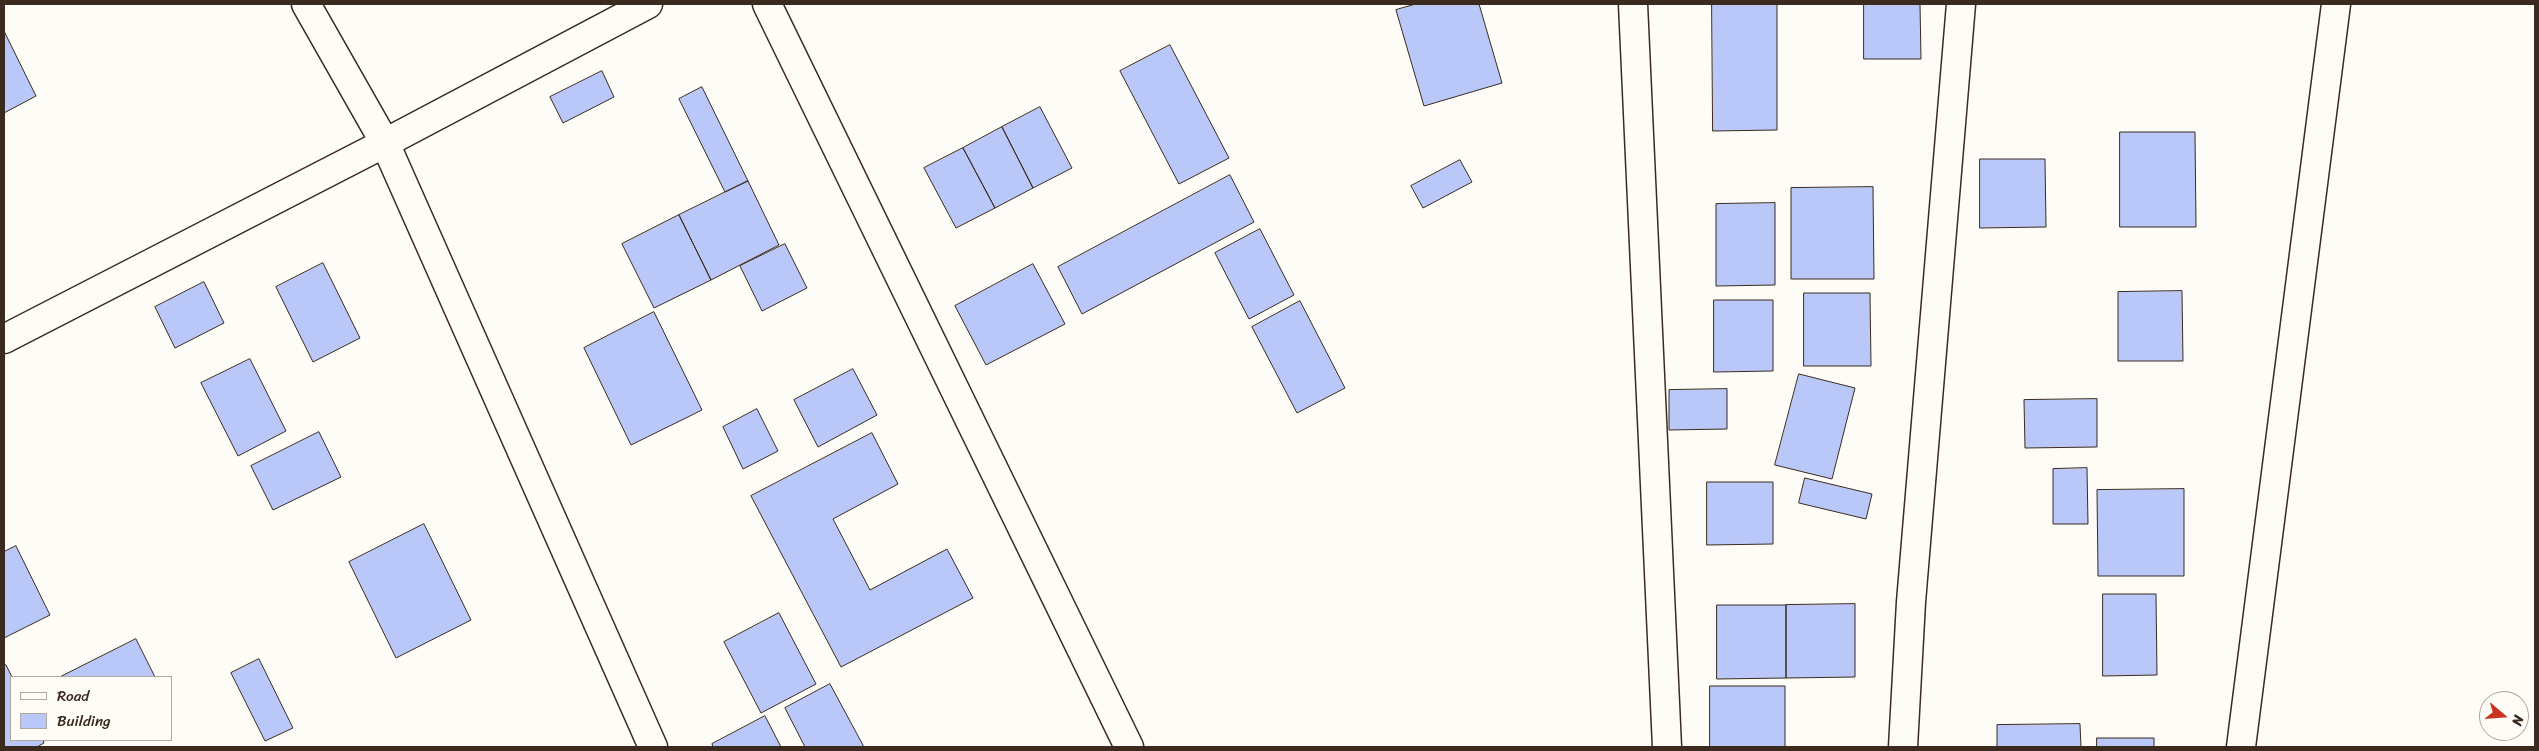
<!DOCTYPE html>
<html>
<head>
<meta charset="utf-8">
<style>
	body { margin:0 }
	#map { position:relative; width:2539px; height:751px; overflow:hidden; background:#fdfcf7; font-family:Sriracha,sans-serif }
	canvas { display:block }
	.frame { position:absolute; inset:0; border:5px solid #3b2a1e; pointer-events:none }
	.legend { position:absolute; left:10px; top:676px; width:162px; height:65px; box-sizing:border-box; background:#fdfcf7; border:1px solid #afa8a0; margin:0; padding:6px 9px; list-style:none; font-size:15px; color:#3b2a1e }
	.legend li { display:flex; align-items:center; gap:10px; height:25px }
	.legend b { width:25px; border:1px solid #afa8a0 }
	.north { position:absolute; left:2479px; top:691px; width:50px; height:50px; box-sizing:border-box; background:#fdfcf7; border:1px solid #afa8a0; border-radius:50%; rotate:108deg; font-size:14px; font-weight:700; line-height:20px; text-align:center; color:#3b2a1e }
	.north::after { content:''; display:block; margin:auto; width:18px; height:22px; background:#c8321e; clip-path:polygon(50% 0,100% 100%,50% 72%,0 100%) }
</style>
</head>
<body>
<div id="map">
<canvas width="2539" height="751"></canvas>
<div class="frame"></div>
<ul class="legend">
<li><b style="height:6px;background:#fdfcf7"></b>Road</li>
<li><b style="height:14px;background:#b9c8f8"></b>Building</li>
</ul>
<div class="north">N</div>
</div>
<script>
const g = document.querySelector('canvas').getContext('2d');
g.lineJoin = 'round';
function fill(path, color) {
  g.fillStyle = color;
  g.fill(path, 'evenodd');
}
function trace(path, color, width, dash) {
  g.strokeStyle = color;
  g.lineWidth = width;
  g.lineCap = dash ? 'butt' : 'round';
  g.setLineDash(dash || []);
  g.stroke(path);
}
const building = new Path2D(`
	M1416,4h63l23,79 -78,23 -28,-96z
	M1712,4h65v126l-64,1z
	M1864,4h56l1,55h-57z
	M4,31l32,65 -32,17z
	M1170,45l59,113 -50,26 -59,-113z
	M602,71l12,26 -51,26 -13,-26z
	M702,87l46,94 -23,11 -46,-93z
	M1040,107l32,61 -39,20 -31,-61z
	M1002,127l31,61 -38,20 -32,-60z
	M2120,132h75l1,95h-76z
	M963,148l32,60 -39,20 -32,-60z
	M1980,159h65l1,68 -66,1z
	M1460,160l12,22 -49,26 -12,-22z
	M1230,175l24,47 -172,92 -24,-47z
	M748,181l31,64 -68,35 -32,-65z
	M1873,187l1,92h-83v-91z
	M1775,203v82l-59,1v-82z
	M679,215l32,65 -57,28 -32,-64z
	M1260,229l34,66 -45,24 -34,-66z
	M785,244l22,44 -45,23 -22,-45z
	M323,263l37,75 -47,24 -37,-75z
	M1033,264l32,60 -79,41 -31,-59z
	M204,282l20,41 -49,25 -20,-41z
	M2182,291l1,70h-65v-69z
	M1804,293h66l1,73h-67z
	M1714,300h59v71l-59,1z
	M1300,301l45,87 -48,25 -45,-86z
	M654,312l48,98 -71,35 -47,-97z
	M250,359l36,72 -48,25 -37,-73z
	M853,369l24,46 -59,32 -24,-47z
	M1799,374l56,14 -23,91 -57,-14z
	M1727,389v40l-58,1v-40z
	M2097,399v48l-72,1 -1,-48z
	M757,409l21,42 -35,18 -20,-42z
	M319,432l22,45 -68,33 -22,-44z
	M872,433l26,51 -65,35 37,71 77,-41 26,49 -132,69 -90,-171z
	M2087,468l1,56h-35v-55z
	M1805,478l67,16 -6,25 -67,-16z
	M1707,482h66v62l-66,1z
	M2184,489v87h-86l-1,-86z
	M424,524l47,96 -75,38 -47,-96z
	M16,546l34,69 -46,23v-86z
	M2103,594h53l1,81 -54,1z
	M1855,604v73l-69,1v-73z
	M1717,605h69v73l-69,1z
	M779,613l37,71 -55,29 -37,-71z
	M136,639l19,38h-95z
	M259,659l34,69 -28,13 -34,-68z
	M6,665l6,12 -1,63h32l1,3 -7,4h-33v-81z
	M830,684l34,63h-59l-20,-39z
	M1710,686h75v61h-75z
	M765,716l16,31h-68l-1,-3z
	M2080,724l1,23h-84v-22z
	M2097,738h57v9h-57z`);
fill(building, '#b9c8f8');
trace(building, '#3b2a1e', 1);
const minor = new Path2D(`
	M306,4l79,139 268,604
	M767,4l362,743
	M1633,4l34,743
	M4,339l381,-196 263,-139
	M1903,747l8,-145 50,-598
	M2241,747l95,-743`);
trace(minor, '#3b2a1e', 31);
trace(minor, '#fdfcf7', 28);
</script>
</body>
</html>
